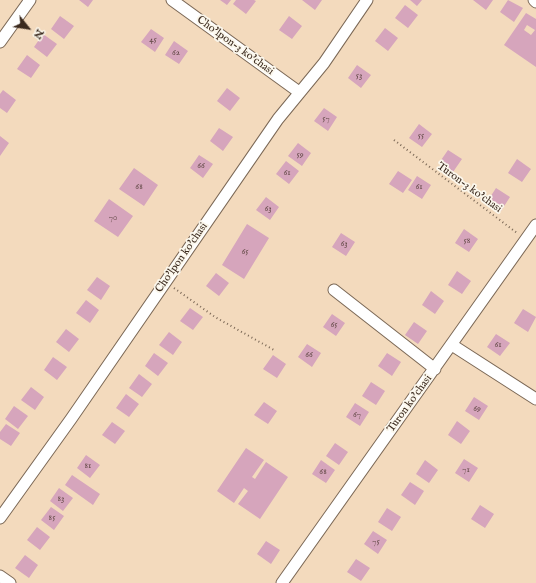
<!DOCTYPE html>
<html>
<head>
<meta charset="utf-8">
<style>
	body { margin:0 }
	#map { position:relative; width:536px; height:583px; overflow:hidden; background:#f3dabd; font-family:"IM FELL English",serif }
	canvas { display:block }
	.north { position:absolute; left:8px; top:8px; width:40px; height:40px; -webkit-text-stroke:3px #fbf7ec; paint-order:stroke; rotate:120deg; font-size:11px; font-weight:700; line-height:16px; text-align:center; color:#3b2a1e }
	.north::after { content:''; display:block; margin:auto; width:14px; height:18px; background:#3b2a1e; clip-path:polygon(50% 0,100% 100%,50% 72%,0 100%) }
</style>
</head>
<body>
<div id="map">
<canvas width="536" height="583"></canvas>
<div class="north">N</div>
</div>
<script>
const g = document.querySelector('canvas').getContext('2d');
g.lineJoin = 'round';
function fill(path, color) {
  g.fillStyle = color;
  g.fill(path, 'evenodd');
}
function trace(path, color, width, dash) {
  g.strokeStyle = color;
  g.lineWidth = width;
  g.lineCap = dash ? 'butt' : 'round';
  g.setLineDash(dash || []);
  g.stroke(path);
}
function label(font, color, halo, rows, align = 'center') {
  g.font = font + ' "IM FELL English",serif';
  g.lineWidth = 3.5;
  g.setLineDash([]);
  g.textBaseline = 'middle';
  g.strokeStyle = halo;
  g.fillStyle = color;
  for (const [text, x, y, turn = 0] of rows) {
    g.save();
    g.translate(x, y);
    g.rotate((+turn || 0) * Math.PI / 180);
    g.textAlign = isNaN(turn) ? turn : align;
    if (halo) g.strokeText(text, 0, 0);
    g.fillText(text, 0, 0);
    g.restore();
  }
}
fill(new Path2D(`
	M79,0h14l-5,7z
	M220,0h11l-4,5z
	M236,0h18l2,1 -10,13 -13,-10z
	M302,0h20l-7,10z
	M410,0h12l-5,6z
	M473,0h20l-7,10z
	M508,0l15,8 -9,14 -14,-10z
	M405,5l13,10 -10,13 -13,-10z
	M526,13l10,6v48l-32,-22zM527,25l8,5 -4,5 -7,-5z
	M60,16l14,10 -10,13 -13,-10z
	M289,16l13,10 -10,13 -13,-9z
	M385,28l13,10 -10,13 -13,-10z
	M151,29l13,9 -9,14 -14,-10z
	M43,34l14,10 -10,13 -13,-10z
	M174,41l14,10 -9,13 -14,-9z
	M27,55l13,10 -9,13 -14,-9z
	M357,65l14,10 -10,13 -13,-10z
	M227,88l13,10 -10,13 -13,-10z
	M3,90l13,10 -9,13 -7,-5v-14z
	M324,108l13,9 -9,14 -14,-10z
	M419,124l13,10 -10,13 -13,-9z
	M219,128l14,9 -10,14 -13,-10z
	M0,136l9,7 -9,13z
	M298,143l13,10 -9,13 -14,-10z
	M448,150l14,9 -9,13 -14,-9z
	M199,155l14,9 -10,14 -13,-10z
	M517,159l14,10 -9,13 -14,-9z
	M286,161l13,10 -10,13 -13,-10z
	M134,168l24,17 -14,21 -25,-17z
	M398,171l14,9 -9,13 -14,-9z
	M417,176l14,9 -9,14 -14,-9z
	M496,188l14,9 -9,14 -14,-9z
	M266,197l13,10 -9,13 -14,-10z
	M109,199l24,17 -15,21 -24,-16z
	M247,224l22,14 -25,41 -22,-14z
	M464,229l14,10 -9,13 -14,-9z
	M341,233l14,9 -9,14 -14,-9z
	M457,271l14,10 -9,13 -14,-9z
	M216,273l13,10 -10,13 -13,-10z
	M97,277l13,9 -9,14 -14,-10z
	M431,291l13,10 -9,13 -13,-9z
	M86,300l13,10 -9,13 -14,-10z
	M190,308l13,9 -10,13 -13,-9z
	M523,309l13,8 -8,15 -14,-9z
	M332,314l13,9 -9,13 -13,-9z
	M414,322l13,9 -9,13 -13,-9z
	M66,329l13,10 -10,13 -13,-10z
	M169,332l13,10 -9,13 -14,-10z
	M496,334l14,9 -10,13 -13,-9z
	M307,344l14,9 -9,14 -14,-10z
	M154,353l14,10 -10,13 -13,-10z
	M387,353l14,9 -9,14 -14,-10z
	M273,355l13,9 -9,14 -14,-9z
	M53,357l14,10 -10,13 -13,-10z
	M139,374l13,10 -10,13 -13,-9z
	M371,382l14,9 -9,14 -14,-9z
	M31,387l13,10 -9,13 -14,-10z
	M126,394l13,10 -10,13 -13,-9z
	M474,397l14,9 -9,14 -14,-9z
	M264,402l13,9 -9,13 -14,-9z
	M355,403l14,9 -9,14 -14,-9z
	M14,406l14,10 -10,13 -13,-10z
	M457,421l13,10 -9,13 -13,-9z
	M112,422l13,9 -10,13 -13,-9z
	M6,424l14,9 -9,13 -11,-7v-7z
	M335,443l13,9 -9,13 -13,-9z
	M246,448l18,12 -12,17 3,2 11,-17 22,15 -28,42 -22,-15 10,-13 -4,-3 -10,15 -17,-12z
	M86,455l14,10 -10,13 -13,-10z
	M464,459l14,9 -9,14 -14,-9z
	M321,460l14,10 -9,13 -14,-9z
	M425,460l13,10 -9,13 -13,-9z
	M72,475l28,19 -7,11 -28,-20z
	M410,482l14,9 -9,14 -14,-10z
	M59,488l14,10 -10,13 -13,-10z
	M480,505l14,9 -9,14 -14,-9z
	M51,507l13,9 -10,14 -13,-10z
	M387,508l14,9 -9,14 -14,-9z
	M37,527l13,10 -10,13 -13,-10z
	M373,531l14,9 -9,14 -14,-10z
	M266,541l14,9 -9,14 -14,-10z
	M25,555l13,10 -9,13 -14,-10z
	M356,559l14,9 -9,13 -14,-9z`), '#d6a5bc');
const street = new Path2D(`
	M172,0l127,92
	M534,0l2,2
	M0,42l30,-42
	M334,290l101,79
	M452,345l84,54
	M0,518l71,-99 207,-300 46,-56 43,-63
	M0,576l10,7
	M282,583l254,-358`);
trace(street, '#7b6856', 13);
trace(new Path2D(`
	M394,140l123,93
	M174,288l41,29 59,33`), '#7b6856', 2, [1, 3]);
trace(street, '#fff', 11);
label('9px', '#624946', null, [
	["45",153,40],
	["62",176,53],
	["53",359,76],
	["57",326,119],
	["55",421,136],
	["59",300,155],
	["66",201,166],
	["61",287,173],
	["68",139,187],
	["61",419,187],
	["63",268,209],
	["70",113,218],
	["58",467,241],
	["63",344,244],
	["65",245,252],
	["65",334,325],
	["61",498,345],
	["66",309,355],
	["69",477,409],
	["67",357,415],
	["81",88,466],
	["71",466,470],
	["68",323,472],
	["83",61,499],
	["85",52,518],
	["75",376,542]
]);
label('11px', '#3b2a1e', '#fbf7ec', [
	["Cho'lpon-3 ko'chasi",235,46,36],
	["Turon-3 ko'chasi",469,188,36],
	["Cho'lpon ko'chasi",182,258,-55],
	["Turon ko'chasi",410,404,-54]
]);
</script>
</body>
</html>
